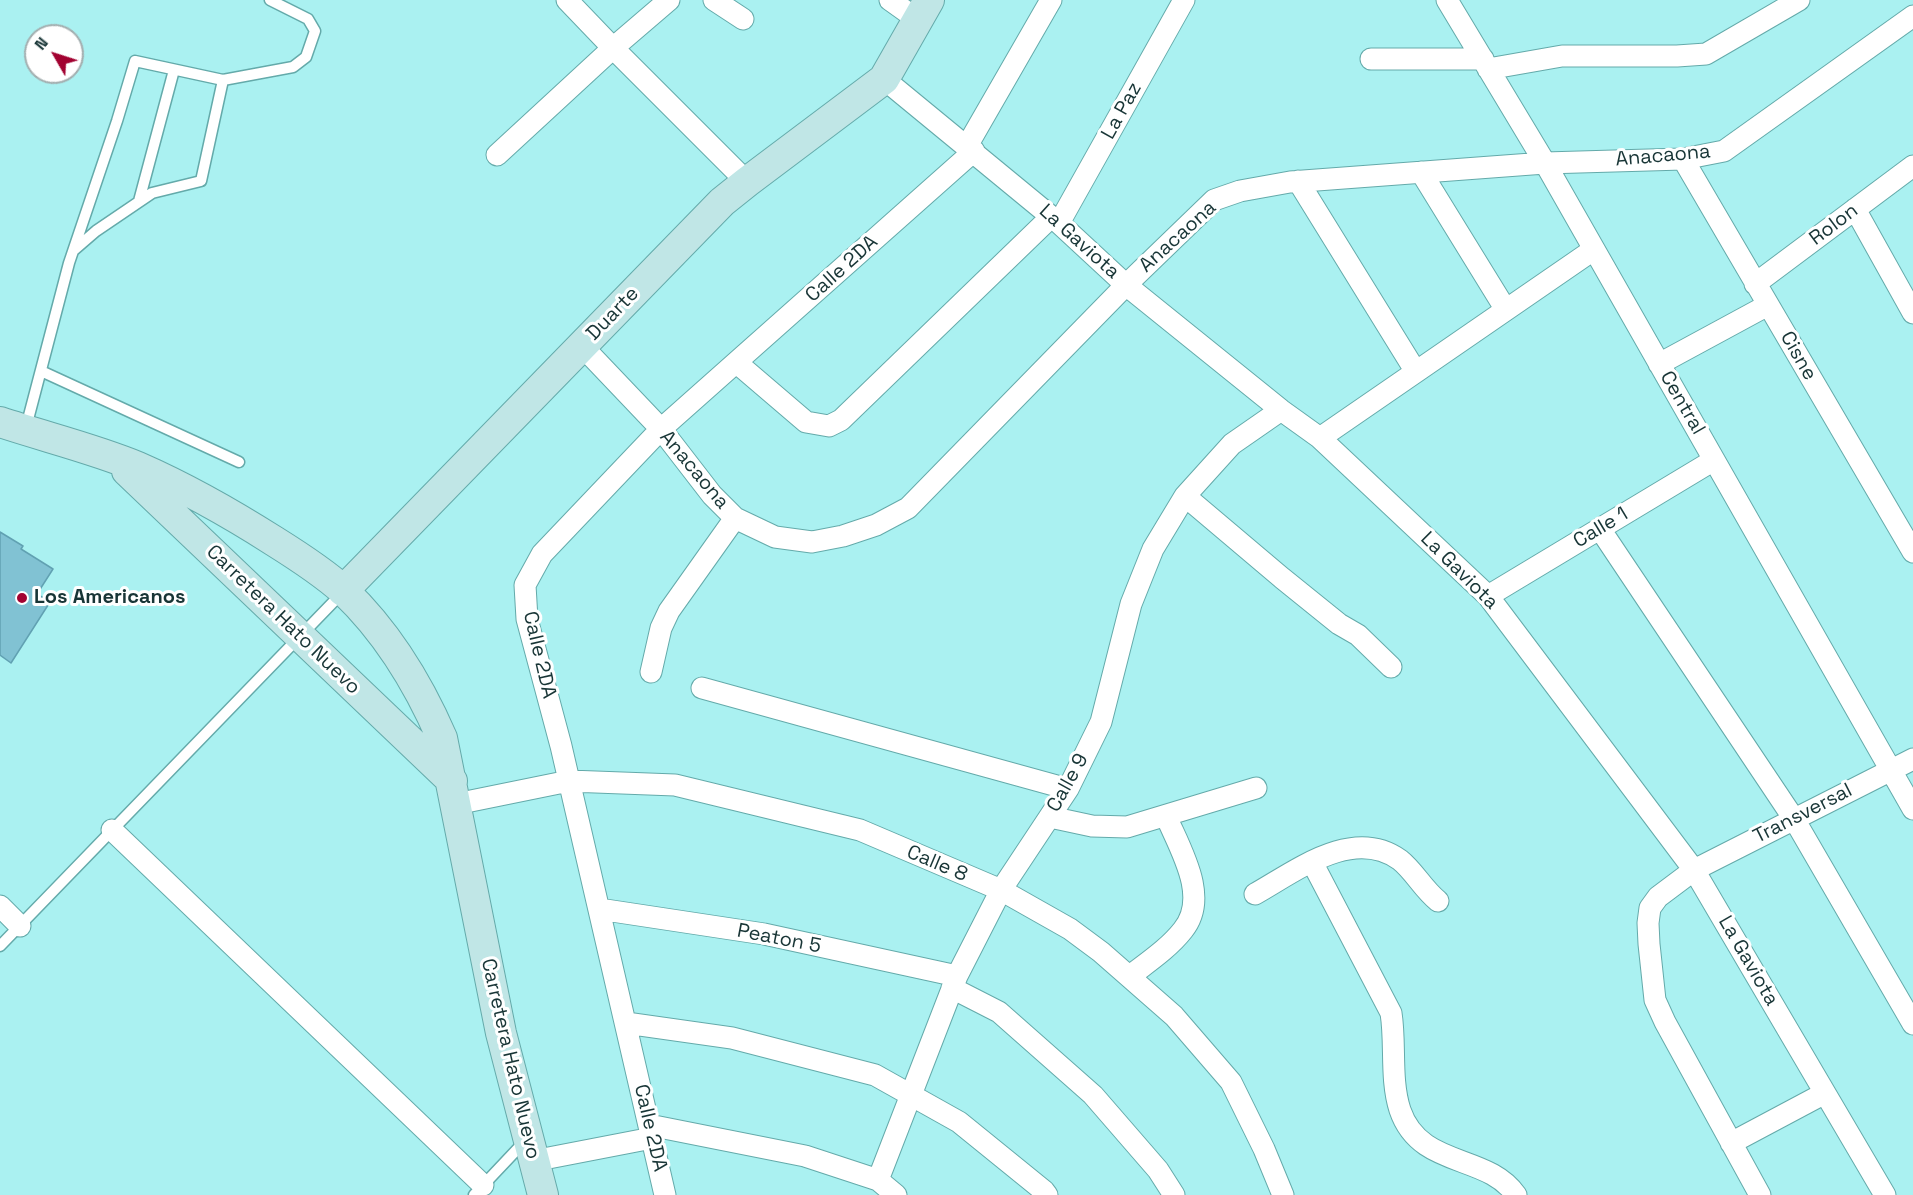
<!DOCTYPE html>
<html>
<head>
<meta charset="utf-8">
<style>
	body { margin:0 }
	#map { position:relative; width:1913px; height:1195px; overflow:hidden; background:#aaf1f1; font-family:"Space Grotesk",sans-serif }
	canvas { display:block }
	.north { position:absolute; left:24px; top:24px; width:60px; height:60px; box-sizing:border-box; background:#fff; border:2px solid #a3aeaf; border-radius:50%; rotate:309deg; font-size:16px; font-weight:700; line-height:24px; text-align:center; color:#183536 }
	.north::after { content:''; display:block; margin:auto; width:21px; height:27px; background:#a20231; clip-path:polygon(50% 0,100% 100%,50% 72%,0 100%) }
</style>
</head>
<body>
<div id="map">
<canvas width="1913" height="1195"></canvas>
<div class="north">N</div>
</div>
<script>
const g = document.querySelector('canvas').getContext('2d');
g.lineJoin = 'round';
function fill(path, color) {
  g.fillStyle = color;
  g.fill(path, 'evenodd');
}
function trace(path, color, width, dash) {
  g.strokeStyle = color;
  g.lineWidth = width;
  g.lineCap = dash ? 'butt' : 'round';
  g.setLineDash(dash || []);
  g.stroke(path);
}
function label(font, color, halo, rows, align = 'center') {
  g.font = font + ' "Space Grotesk",sans-serif';
  g.lineWidth = 6;
  g.setLineDash([]);
  g.textBaseline = 'middle';
  g.strokeStyle = halo;
  g.fillStyle = color;
  for (const [text, x, y, turn = 0] of rows) {
    g.save();
    g.translate(x, y);
    g.rotate((+turn || 0) * Math.PI / 180);
    g.textAlign = isNaN(turn) ? turn : align;
    if (halo) g.strokeText(text, 0, 0);
    g.fillText(text, 0, 0);
    g.restore();
  }
}
const building = new Path2D(`
	M0,532l23,14 -2,3 32,20 -16,25 13,8 -39,61 -11,-8z`);
fill(building, '#81c2d3');
trace(building, '#61a1b2', 1.5);
const lane = new Path2D(`
	M223,80l70,-13 13,-10 9,-26 -7,-12 -38,-19
	M139,201l35,-131
	M41,371l198,91
	M26,427l43,-164 48,-142 18,-60 88,19 -22,101 -49,12 -56,38 -22,19
	M0,946l342,-353
	M474,1195l51,-54`);
const street = new Path2D(`
	M567,0l46,48 56,-48
	M714,0l29,19
	M890,0l28,20
	M1447,0l98,163 368,646
	M1371,59h112
	M1488,69l74,-13h115l29,-2 93,-54
	M884,79l175,144 67,62 155,125 39,28 168,158 206,274 191,325
	M967,146l84,-146
	M497,155l116,-107 134,134
	M1683,159l230,393
	M1421,172l85,138
	M1298,181l118,191
	M1855,209l58,104
	M1059,223l125,-223
	M1755,284l158,-118
	M582,346l79,83 51,66 23,23 40,19 37,5 31,-6 33,-11 32,-17 218,-223 88,-85 26,-9 50,-9 255,-19 138,-4 41,-8 189,-135
	M737,363l69,59 23,4 12,-6 210,-203
	M1659,364l109,-59
	M1320,438l273,-188
	M1185,496l97,82 57,46 19,11 33,32
	M1600,529l194,290 119,205
	M1488,596l226,-136
	M651,672l10,-44 8,-17 66,-93
	M702,688l366,101
	M456,804l113,-23 106,4 185,45 141,60 69,39 31,23 73,64 57,66 33,67 19,46
	M1050,817l42,9 35,1 129,-39
	M112,830l371,355
	M1312,862l79,151c5,31 -1,66 9,97 20,59 87,43 116,85
	M1255,894c41,-23 98,-68 145,-34 14,11 23,29 38,41
	M0,906l20,20
	M599,909l165,25 193,42
	M1130,976c18,-14 39,-28 53,-46 27,-33 -3,-81 -17,-114
	M952,988l47,24 94,83 65,75 16,25
	M626,1023l106,15 143,37 84,47 85,69 3,4
	M649,1125l156,31 73,24 18,15
	M1731,1143l94,-50
	M533,1161l119,-23
	M878,1180l79,-204 44,-86 67,-101 33,-67 30,-118 22,-55 32,-53 47,-52 49,-34
	M665,1195l-104,-449 -34,-127 -2,-34 17,-31 119,-125 313,-278
	M1760,1195l-95,-173 -10,-22 -6,-56 -1,-21 2,-15 8,-11 36,-27 219,-111`);
const secondary = new Path2D(`
	M0,422c45,15 95,27 138,45 48,21 92,46 136,74 24,15 49,31 70,50 42,40 75,94 98,147l59,295 42,162
	M127,471l325,310
	M343,591l379,-389 25,-20 137,-103 45,-79`);
trace(lane, '#64aaaa', 13);
trace(street, '#64aaaa', 23);
trace(secondary, '#64aaaa', 32);
trace(lane, '#fff', 10);
trace(street, '#fff', 21);
trace(secondary, '#c0e6e6', 30);
for (const [x, y, r, color] of [
	[22,598,6,"#a20231"]
]) {
  const dot = new Path2D();
  dot.arc(x, y, r, 0, 2 * Math.PI);
  g.fillStyle = color;
  g.fill(dot);
  trace(dot, '#fff', 2);
}
label('20px', '#183536', '#fff', [
	["La Paz",1122,111,-61],
	["Anacaona",1663,156,-5],
	["Rolon",1834,225,-37],
	["Anacaona",1178,237,-42],
	["La Gaviota",1079,242,42],
	["Calle 2DA",842,269,-42],
	["Duarte",613,314,-46],
	["Cisne",1798,356,60],
	["Central",1682,403,60],
	["Anacaona",694,470,50],
	["Calle 1",1601,528,-31],
	["La Gaviota",1459,571,45],
	["Carretera Hato Nuevo",283,620,44],
	["Calle 2DA",539,655,77],
	["Calle 9",1068,783,-61],
	["Transversal",1803,814,-27],
	["Calle 8",937,864,23],
	["Peaton 5",779,939,11],
	["La Gaviota",1748,961,60],
	["Carretera Hato Nuevo",510,1059,77],
	["Calle 2DA",650,1128,77]
]);
label('bold 20px', '#183536', '#fff', [
	["Los Americanos",34,598]
], 'left');
</script>
</body>
</html>
